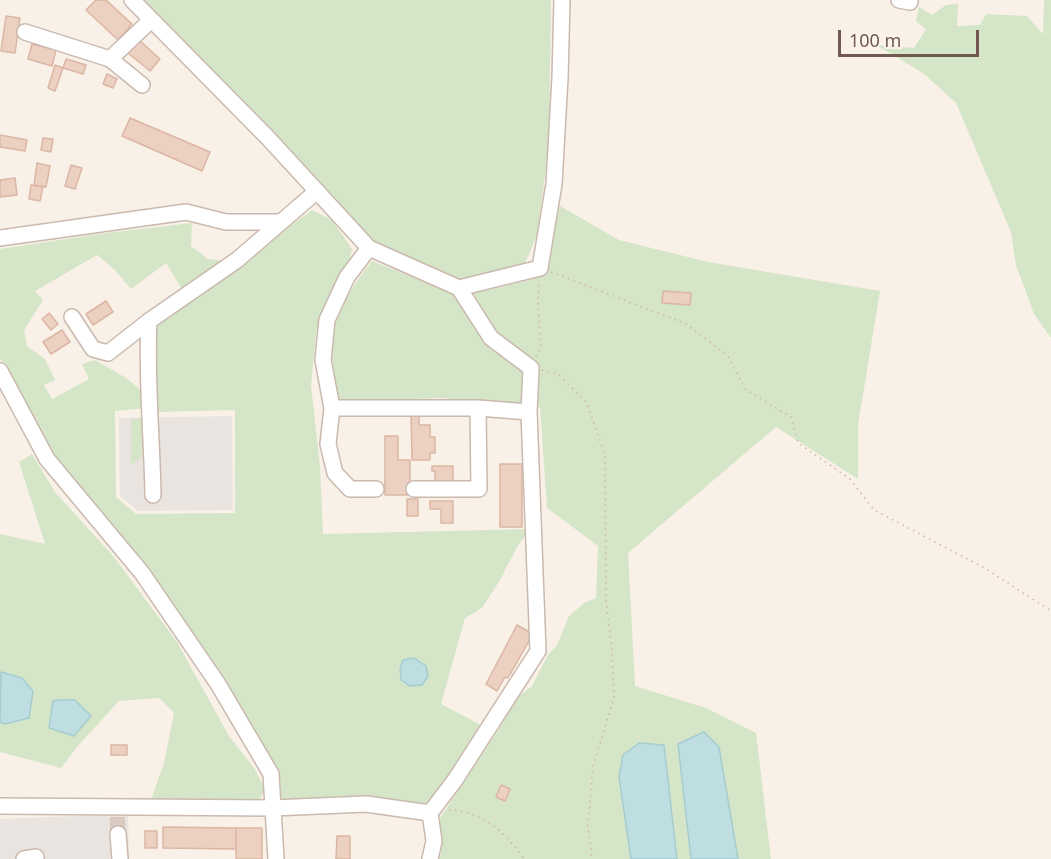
<!DOCTYPE html>
<html>
<head>
<meta charset="utf-8">
<style>
	body { margin:0 }
	#map { position:relative; width:1051px; height:859px; overflow:hidden; background:#f9f1e7; font-family:"Noto Sans",sans-serif }
	canvas { display:block }
	.scale { position:absolute; left:838px; top:30px; width:141px; height:27px; box-sizing:border-box; border:3px solid #70584e; border-top:0; padding-left:8px; font-size:18px; line-height:21px; white-space:nowrap; color:#70584e; -webkit-text-stroke:4px #fdf5ed; paint-order:stroke }
</style>
</head>
<body>
<div id="map">
<canvas width="1051" height="859"></canvas>
<div class="scale">100 m</div>
</div>
<script>
const g = document.querySelector('canvas').getContext('2d');
g.lineJoin = 'round';
function fill(path, color) {
  g.fillStyle = color;
  g.fill(path, 'evenodd');
}
function trace(path, color, width, dash) {
  g.strokeStyle = color;
  g.lineWidth = width;
  g.lineCap = dash ? 'butt' : 'round';
  g.setLineDash(dash || []);
  g.stroke(path);
}
fill(new Path2D(`
	M232,416l1,94 -95,1 -18,-15 -1,-78z
	M128,814l1,45h-129v-40z`), '#eae4e0');
fill(new Path2D(`
	M141,0h410l-2,145 -12,90 -14,33 -64,15 -87,-38z
	M1044,0h7v338l-17,-24 -8,-22 -10,-26 -5,-34 -55,-129 -33,-30 -47,-28 38,3 12,-19 -10,-8 3,-14 13,8 14,-10 12,-1 -1,22 23,-1 6,-11 41,2 16,18z
	M560,206l59,34 89,22 172,29 -22,134v54l-82,-52 -148,126 7,133 71,22 50,25 15,126h-332l2,-5 -1,-36 55,-83 23,-38 14,-11 16,-31 9,-10 12,-29 15,-13 12,-5 2,-52 -51,-38 -7,-101 -99,-9 -30,1 -3,5 -69,-3c-4,-23 -12,-51 -5,-75 7,-24 23,-46 38,-65l76,30 42,-1 40,-10 18,-22z
	M312,210l20,10 20,29 -4,17 -23,38 -9,30 -5,51 9,81 3,68 207,-5 -13,18 -17,33 -18,28 -17,10 -24,86 42,22 -56,80 -145,-5 -3,-28 -56,-94 -185,-236 -38,-85v-109l106,-16 86,-10 -1,23 17,13 18,2 -44,28 -16,-26 -35,26 -15,-18 -19,-16 -62,36 8,9 -19,30 3,16 18,13 10,21 -11,5 8,14 37,-20 -7,-15 13,-4 31,18 17,14 3,16 -31,3 1,86 20,17 99,-1v-103l-79,2 -3,-69 6,-21 55,-39z
	M141,418c1,22 13,37 -10,46v-45z
	M32,454l23,38 59,65 63,85 52,94 25,32 11,21 -7,14 -107,-3 13,-37 10,-50 -15,-15 -40,3 -42,46 -16,21 -61,-16v-218l45,10 -26,-82z`), '#d5e5c7');
const water = new Path2D(`
	M414,658l12,8 2,10 -6,9 -12,1 -9,-6 -1,-12 3,-8z
	M1,672l21,6 11,13 -4,27 -24,6 -5,-2z
	M58,700h17l16,16 -17,20 -25,-8 4,-27z
	M704,732l15,15 19,112h-47l-13,-115z
	M639,743l25,2 13,114h-46l-12,-82 4,-22z`);
fill(water, '#bedee1');
trace(water, '#a5cdd1', 1.5);
const building = new Path2D(`
	M96,0h10l26,24 -14,16 -32,-30z
	M6,16l14,2 -5,35 -14,-2z
	M139,40l21,19 -10,12 -22,-18z
	M32,44l24,6 -4,16 -24,-7z
	M66,59l20,6 -3,9 -20,-6z
	M55,65l8,3 -8,23 -7,-3z
	M107,74l10,5 -4,9 -10,-4z
	M130,118l80,34 -8,19 -80,-35z
	M0,135l27,5 -2,11 -25,-4z
	M43,138l10,1 -2,13 -10,-2z
	M37,163l13,3 -4,21 -12,-2z
	M71,165l11,3 -7,21 -10,-3z
	M15,178l2,17 -17,2v-17z
	M31,185l12,2 -3,14 -11,-2z
	M663,291l28,2 -1,12 -28,-2z
	M106,301l7,11 -20,13 -7,-11z
	M49,313l9,11 -7,6 -9,-11z
	M62,330l8,12 -19,12 -8,-12z
	M411,415h8v10h11v12h5v16h-5v7h-18z
	M385,436h13v24h12v35h-25z
	M500,464h22v63h-22z
	M432,466h21v16h-18v-11h-3z
	M407,499h11v17h-11z
	M430,501h23v22h-12v-14h-11z
	M517,625l16,9 -25,44 -3,-1 -8,14 -11,-7z
	M111,745h16v10h-16z
	M501,785l9,4 -5,12 -9,-4z
	M111,818h13l1,15 -14,1z
	M163,827l73,1v21l-73,-1z
	M236,828h26v31h-26z
	M145,831h12v17h-12z
	M337,836h13v23h-14z`);
fill(building, '#ecd0c2');
trace(building, '#dcb6a4', 1.5);
trace(new Path2D(`
	M117,818l1,16`), '#d7cbc1', 15, [15, 8]);
const minor = new Path2D(`
	M132,0l137,139 100,109 90,40 81,-20 14,-84 6,-106 2,-78
	M899,0l11,2
	M25,32l85,27 32,26
	M110,59l41,-39
	M0,238l186,-26 40,10h55
	M369,248l-22,29 -20,43 -4,40 9,48 -4,36 7,29 15,16h26
	M72,317l21,32 15,4 41,-32 88,-61 80,-69
	M149,321c-3,58 3,116 4,174
	M0,371l47,88 95,114 76,111 53,90 5,85
	M332,408h146l51,4
	M414,489h65l-1,-81
	M0,806l273,2 93,-4 64,9 25,-33 83,-129 -9,-239 2,-44 -40,-30 -32,-50
	M118,834l2,25
	M24,859l12,-2v2
	M430,859l4,-18 -4,-28`);
trace(minor, '#cab9ae', 18);
trace(new Path2D(`
	M551,272l135,52 42,32 17,33 46,28 7,26 52,36 24,31 109,57 68,44
	M536,357l5,-11 -3,-40 1,-24
	M542,370l16,4 29,29 18,52 1,147 6,47 2,49 -21,68 -5,60 4,33
	M449,810c35,2 56,22 75,49`), '#d0b3a5', 1.5, [1.5, 4.5]);
trace(minor, '#fff', 15);
</script>
</body>
</html>
